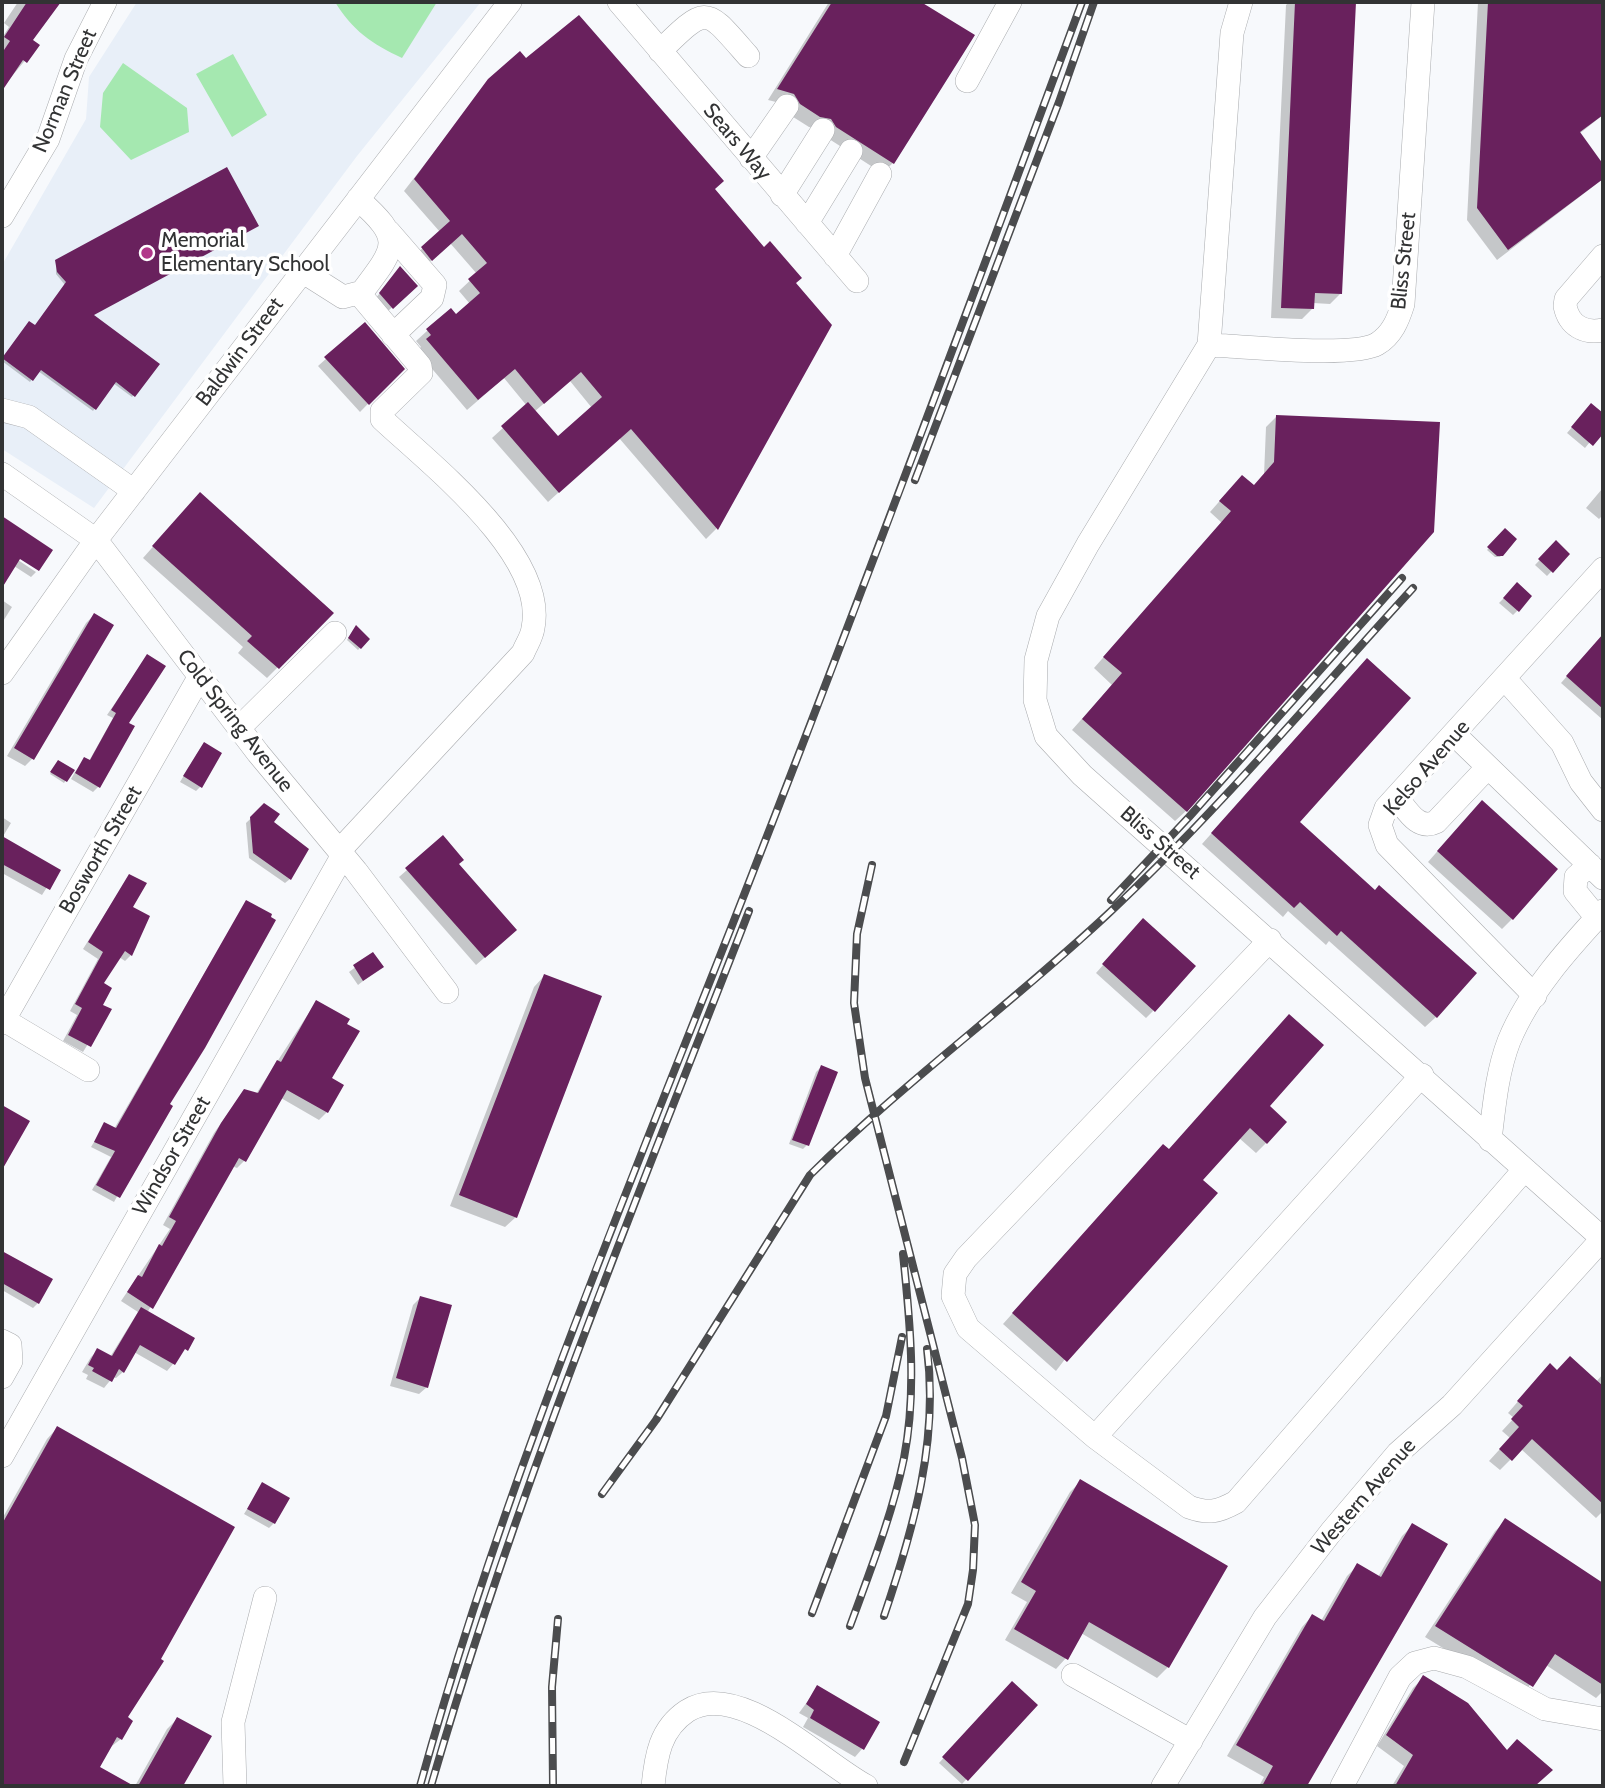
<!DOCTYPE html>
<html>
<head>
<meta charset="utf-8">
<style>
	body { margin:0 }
	#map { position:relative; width:1605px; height:1788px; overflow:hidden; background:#f7f9fc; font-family:Cabin,sans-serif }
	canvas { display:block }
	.frame { position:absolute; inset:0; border:4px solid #323334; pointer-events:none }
</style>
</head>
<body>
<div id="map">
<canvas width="1605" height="1788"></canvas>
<div class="frame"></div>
</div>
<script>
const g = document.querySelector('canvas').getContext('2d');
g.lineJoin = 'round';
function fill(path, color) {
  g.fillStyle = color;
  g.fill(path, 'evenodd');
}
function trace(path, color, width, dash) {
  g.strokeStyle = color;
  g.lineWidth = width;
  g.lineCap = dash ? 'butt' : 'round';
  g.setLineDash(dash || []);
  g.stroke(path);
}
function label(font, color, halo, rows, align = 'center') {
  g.font = font + ' Cabin,sans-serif';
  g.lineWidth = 7;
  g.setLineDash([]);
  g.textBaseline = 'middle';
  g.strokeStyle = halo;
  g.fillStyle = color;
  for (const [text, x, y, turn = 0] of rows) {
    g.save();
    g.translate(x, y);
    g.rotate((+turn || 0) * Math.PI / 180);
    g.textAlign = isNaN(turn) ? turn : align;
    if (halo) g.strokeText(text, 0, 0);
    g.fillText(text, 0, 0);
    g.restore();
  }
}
fill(new Path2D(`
	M137,2h344l-124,154 -263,352 -92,-59v-184l84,-146 3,-42z`), '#e8eff8');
fill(new Path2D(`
	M335,2h102l-35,56c-30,-14 -50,-28 -67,-56z
	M233,54l34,61 -35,22 -36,-63z
	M123,63l64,45 2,24 -58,28 -31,-33 3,-34z`), '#a5e8b0');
fill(new Path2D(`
	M18,2h40l-27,38 7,5 -36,43v-50l7,-11 -5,-4z
	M829,2h89l54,34 -79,127 -11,10 -56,-36 -6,-8 -11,-2 -19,-12 -6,-11 -16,-4z
	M1289,2h66l-14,291 -11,11 -17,-1 -1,6 -10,10 -31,-1 15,-313z
	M1478,2h125v113l-24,19 24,33v12l-106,81 -30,-40z
	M490,80l223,110 117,135 -114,204 -10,10 -87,-101 -71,64 -56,-64 35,-32 -23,-28 -37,32 -50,-59 4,-4 -5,-6 11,-10 24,-21 5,6 14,-12 -11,-13 18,-17 -27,-31 -29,27 -10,-11 29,-27 -36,-41zM570,381l22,27 -34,30 -24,-26z
	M56,261l36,55 65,49 -25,32 -19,-14 -20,28 -55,-40 -8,11 -28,-21 25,-36 8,2 30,-42 -9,-11z
	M396,273l19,13 -28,26 -12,-13z
	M365,324l37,45 -42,43 -42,-46z
	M1591,405l12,11v10l-18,22 -18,-15z
	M1277,416l161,8 -252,387 -11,10 -103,-91 40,-45 -18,-17 128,-145 -12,-11 22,-25h21l11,-12 2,-48z
	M1602,489l1,26 -4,4 -13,-11z
	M190,505l142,108 -65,65 -29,-25 5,-6 -100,-89z
	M9,523l3,33 24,16 -5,5 -17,-11 -12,19v-54z
	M1505,531l10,9 -15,17h-5l-8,-7z
	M1556,543l12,11 -21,22 -12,-11z
	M1517,585l1,25 -5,5 -14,-12z
	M2,600l10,7 -10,16z
	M94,615l-62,144 -7,7 -18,-10 79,-133z
	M354,629l14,10 -10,11 -11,-10z
	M1603,635v85l-42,-37z
	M147,656l-21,67 -28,64 -5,5 -22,-13 4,-7 -3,-1 -8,12 -14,-9 9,-12 16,10 10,-13 4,2 24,-43 -6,-3z
	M1356,671l-58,151 138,195 -11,10 -96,-86 -3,4 -38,-34 -5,6 -81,-73z
	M200,749l1,37 -5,5 -16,-9z
	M265,805l25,74 -5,4 -36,-25 -3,-35z
	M1471,813l41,106 -10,10 -74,-67z
	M2,817l9,6 -9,15z
	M2,838l56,32 -16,25 -40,-22z
	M457,865l50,73 -31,27 -77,-88 8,-7z
	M129,876l2,79 -6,6 -6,-4 -17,27 -1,21 8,5 -26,42 -20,-11 14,-26 -7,-4 28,-52 -15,-10z
	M246,902l-78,203 -54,97 -22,-12 19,-33 -20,-10 14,-23 9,5z
	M1136,928l17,83 -7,7 -50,-45z
	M373,954l8,13 -23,18 -9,-13z
	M544,976l-28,241 -11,10 -55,-21 84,-219z
	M316,1002l14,77 -3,33 -8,8 -38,-22 -37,63 -7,7 -5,-2 -85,147 26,51 -6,7 -33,-19 -11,20 -7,6 -3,-1 -9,11 -18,-9 2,-4 -6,-3 9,-15 7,-7 12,7 28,-45 -17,-11 49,-72 -7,-4 51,-92 30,-42 12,3z
	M821,1067l-14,78 -4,4 -14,-5 27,-72z
	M1267,1106l-1,37 -10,10 -17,-15 -38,42 -145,191 -53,-47 150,-168z
	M11,1264l27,39 -5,5 -31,-18v-10z
	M421,1297l6,90 -8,7 -29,-8 23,-81z
	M1603,1374v137l-7,7 -75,-69 -21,21 -11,-9 21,-23 -8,-7 12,-13 -6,-5 32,-37 56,6z
	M57,1428l68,290 -4,21 -13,10 -10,19 33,18h-129v-267l45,-80z
	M1080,1482l146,84 -58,101 -11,11 -76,-45 -15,25 -10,11 -51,-29 22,-38 -16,-9 59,-101z
	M262,1485l12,38 -5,5 -25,-14z
	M1506,1521l97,64v106l-7,7 -50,-33 -25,31 -96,-59 70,-106z
	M1413,1525l32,19 -140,242h-46l5,-9 -37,-21 75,-129 10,-11 9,5 26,-45 11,-11 20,12 24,-41z
	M1423,1678l112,107 1,1h-144l12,-20 -27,-20 36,-58z
	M1012,1683l23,22 -73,79 -23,-21z
	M818,1687l44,62 -7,8 -52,-30 5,-9 -9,-5z
	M177,1719l32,18 -28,49h-46l32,-57z`), '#0003');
fill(new Path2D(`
	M27,2h34l-28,38 7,5 -13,18 -4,-3 -21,31v-38l8,-12 -6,-4z
	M832,2h89l54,33 -81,129 -58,-37 -5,-8 -11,-2 -20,-13 -6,-10 -17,-5z
	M1295,2h61l-14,292 -27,-1 -1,16 -33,-1z
	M1488,2h115v113l-23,17 23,32v15l-95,71 -31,-42z
	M579,15l145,166 -9,8 49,58 6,-6 32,37 -6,5 36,42 -114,205 -87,-101 -72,64 -58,-67 27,-24 30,34 44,-39 -21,-25 -37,32 -29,-35 -37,31 -52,-61 5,-4 -5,-6 25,-21 5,6 24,-21 -12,-14 19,-16 -25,-29 -30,27 -11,-14 29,-26 -36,-42 74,-100 32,-28 6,7z
	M227,167l32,59 -165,89 66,49 -25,33 -19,-15 -20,28 -55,-40 -8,11 -31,-23 27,-37 6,4 31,-43 -9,-10 -2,-12z
	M400,266l18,20 -25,23 -14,-16z
	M365,322l40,47 -36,36 -45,-48z
	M1591,403l12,10v21l-10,12 -22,-19z
	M1276,415l164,7 -6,110 -247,280 -105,-93 40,-46 -19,-16 128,-146 -12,-10 23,-26 12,10 20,-23z
	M200,492l134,121 -55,56 -32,-28 5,-5 -100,-90z
	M2,516l51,34 -14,21 -19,-12 -18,29z
	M1505,528l12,11 -14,17h-6l-10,-9z
	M1556,540l14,14 -17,19 -15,-14z
	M1517,582l15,14 -13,16 -16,-14z
	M94,613l20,12 -80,135 -20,-12z
	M356,625l14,14 -9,10 -13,-11z
	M1603,634v75l-37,-33z
	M147,654l19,12 -37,57 6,3 -35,62 -25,-15 9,-16 6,3 26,-47 -5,-3z
	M1367,658l44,40 -111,124 75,68 4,-5 98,88 -40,45 -96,-87 -4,5 -37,-34 -6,6 -83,-75z
	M204,742l18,11 -20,35 -19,-12z
	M58,760l17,10 -8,12 -17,-10z
	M1482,800l76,69 -45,51 -76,-69z
	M264,803l16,11 -6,8 35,27 -18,31 -38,-27 -3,-36z
	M443,835l21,25 -5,4 58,66 -32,28 -80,-90z
	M2,836l59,34 -11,20 -48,-26z
	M129,874l18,9 -14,24 17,9 -18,40 -7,-5 -21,32 8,5 -9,17 9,4 -21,38 -23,-12 14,-27 -7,-4 28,-52 -15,-10z
	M246,900l26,14 -1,3 5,3 -71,128 -35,56 3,2 -53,92 -24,-13 19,-34 -21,-9 10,-20 12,6z
	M1143,918l53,48 -41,46 -53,-48z
	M373,952l11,15 -21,14 -10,-16z
	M544,974l58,22 -85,222 -58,-23z
	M316,1000l34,19 -3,5 13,7 -28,47 12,7 -16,28 -41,-23 -41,72 -7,-4 -86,151 -26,-17 11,-17 4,2 17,-33 3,2 14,-25 -7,-4 52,-94 23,-34 14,4 19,-33 4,2z
	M1289,1014l35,31 -54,61 17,16 -20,22 -17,-16 -47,52 15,13 -151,169 -55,-49 151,-169 6,5z
	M821,1065l17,7 -29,74 -17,-6z
	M2,1105l28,16 -28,49z
	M2,1251l51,28 -14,25 -37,-21z
	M420,1296l32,9 -24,83 -32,-10z
	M141,1307l54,31 -7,13 -3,-2 -10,16 -35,-20 -16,28 -5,-4 -7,13 -20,-11 2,-3 -6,-3 9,-17 15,8z
	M1570,1356l33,30v118l-71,-65 -20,22 -13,-12 20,-22 -8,-8 12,-13 -6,-5 33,-38 7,7z
	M57,1426l178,101 -74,132 3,2 -36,56 5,4 -11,19 -5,-3 -17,30 34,19h-132v-262z
	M1080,1479l148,87 -59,102 -80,-46 -21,38 -54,-31 22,-38 -15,-9z
	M262,1482l28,16 -15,26 -28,-15z
	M1505,1518l98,65v102l-48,-31 -22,33 -98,-61z
	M1412,1523l36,21 -141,242h-45l11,-20 -37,-21 76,-131 12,7 33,-58 24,14z
	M1423,1675l45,28 39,47 10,-11 36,31 -18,16h-140l18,-31 -27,-20z
	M1012,1681l26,24 -70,76 -26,-24z
	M817,1685l63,37 -16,28 -54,-32 4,-8 -8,-6z
	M177,1717l35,19 -29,50h-45z`), '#69215d');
const minor = new Path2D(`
	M619,2l238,279
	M1241,2l-9,31 -23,312 -121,199 -40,72 -12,44 -1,40 11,36 36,39 521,464
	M660,51c48,-47 45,-44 88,5
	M967,81l43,-79
	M751,158l36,-52
	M782,195l41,-65
	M2,216l46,-77 28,-80 29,-57
	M807,223l44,-72
	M389,232l46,53 -3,13 -39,37
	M835,256l45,-82
	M1603,256l-37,43 -1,7c4,20 20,28 38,24
	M302,271l41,26 19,-5
	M1209,345c34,1 143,13 168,-1 15,-9 21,-24 26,-40l20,-302
	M2,410l27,7 105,74
	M2,474l94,66 162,213 98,118 91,121
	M2,673l94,-133 414,-538
	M1505,679l57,64 19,39 22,28
	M239,728l96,-95
	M1455,735l148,143
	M1397,798c10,12 21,33 39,24l52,-55
	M339,851l184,-198c3,-8 9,-16 10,-25 15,-73 -103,-164 -151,-209v-8l39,-38 -1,-7 -58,-69v-5c35,-46 41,-53 -4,-93
	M1590,865l-14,12 -1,14 22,27
	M1270,940l-304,318 -11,16 -2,22 15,32 127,109 327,-362
	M1535,996l-148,-151 -7,-20 6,-17 217,-239
	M4,1020l84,50
	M2,1023l198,-347
	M1490,1140c4,-33 7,-68 19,-99 20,-49 59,-92 94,-130
	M2,1341l8,4 1,16 -9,16
	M1095,1437l94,70c19,7 29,5 47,-5l288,-332
	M2,1456l341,-601
	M1073,1675l118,66
	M235,1786l-2,-64 32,-124
	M653,1786c3,-30 7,-57 34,-75 51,-33 134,51 179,75
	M1163,1786l102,-169 66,-85 67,-79 54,-48 151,-167
	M1342,1786l58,-109 15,-14 19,-5 33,9 78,42 58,10`);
trace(minor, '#a9abae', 24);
trace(minor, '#fff', 23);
const rail = new Path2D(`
	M915,480l144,-378 35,-100
	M872,865l-15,69 -3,69 11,75 97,380 13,67 -2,45 -5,34 -64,158
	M1111,900l78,-83 213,-239
	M602,1494l54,-74 154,-245c94,-93 202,-171 299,-262 108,-101 204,-216 304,-325
	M812,1613l74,-197 16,-79
	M884,1616c29,-86 55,-175 43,-267
	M850,1626c20,-55 42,-110 54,-168 13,-67 6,-137 -1,-204
	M420,1786c81,-294 201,-579 313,-863 120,-305 235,-613 349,-921
	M431,1786c86,-298 206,-586 318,-875
	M553,1786l-1,-99 6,-68`);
trace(rail, '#4b4c4e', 8);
trace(rail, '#fff', 5, [16]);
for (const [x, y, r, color] of [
	[147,253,7,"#b1378a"]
]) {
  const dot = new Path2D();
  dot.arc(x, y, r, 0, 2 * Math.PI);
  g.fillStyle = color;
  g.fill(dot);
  trace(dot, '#fff', 2.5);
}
label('21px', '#323334', '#fff', [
	["Norman Street",65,91,-67],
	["Sears Way",737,142,50],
	["Bliss Street",1404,261,-84],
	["Baldwin Street",240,352,-53],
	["Cold Spring Avenue",235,721,52],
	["Kelso Avenue",1427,768,-49],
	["Bliss Street",1160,843,41],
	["Bosworth Street",101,850,-60],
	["Windsor Street",172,1156,-60],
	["Western Avenue",1364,1497,-49]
]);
label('21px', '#323334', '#fff', [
	["Memorial",161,241],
	["Elementary School",161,265]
], 'left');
</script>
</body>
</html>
